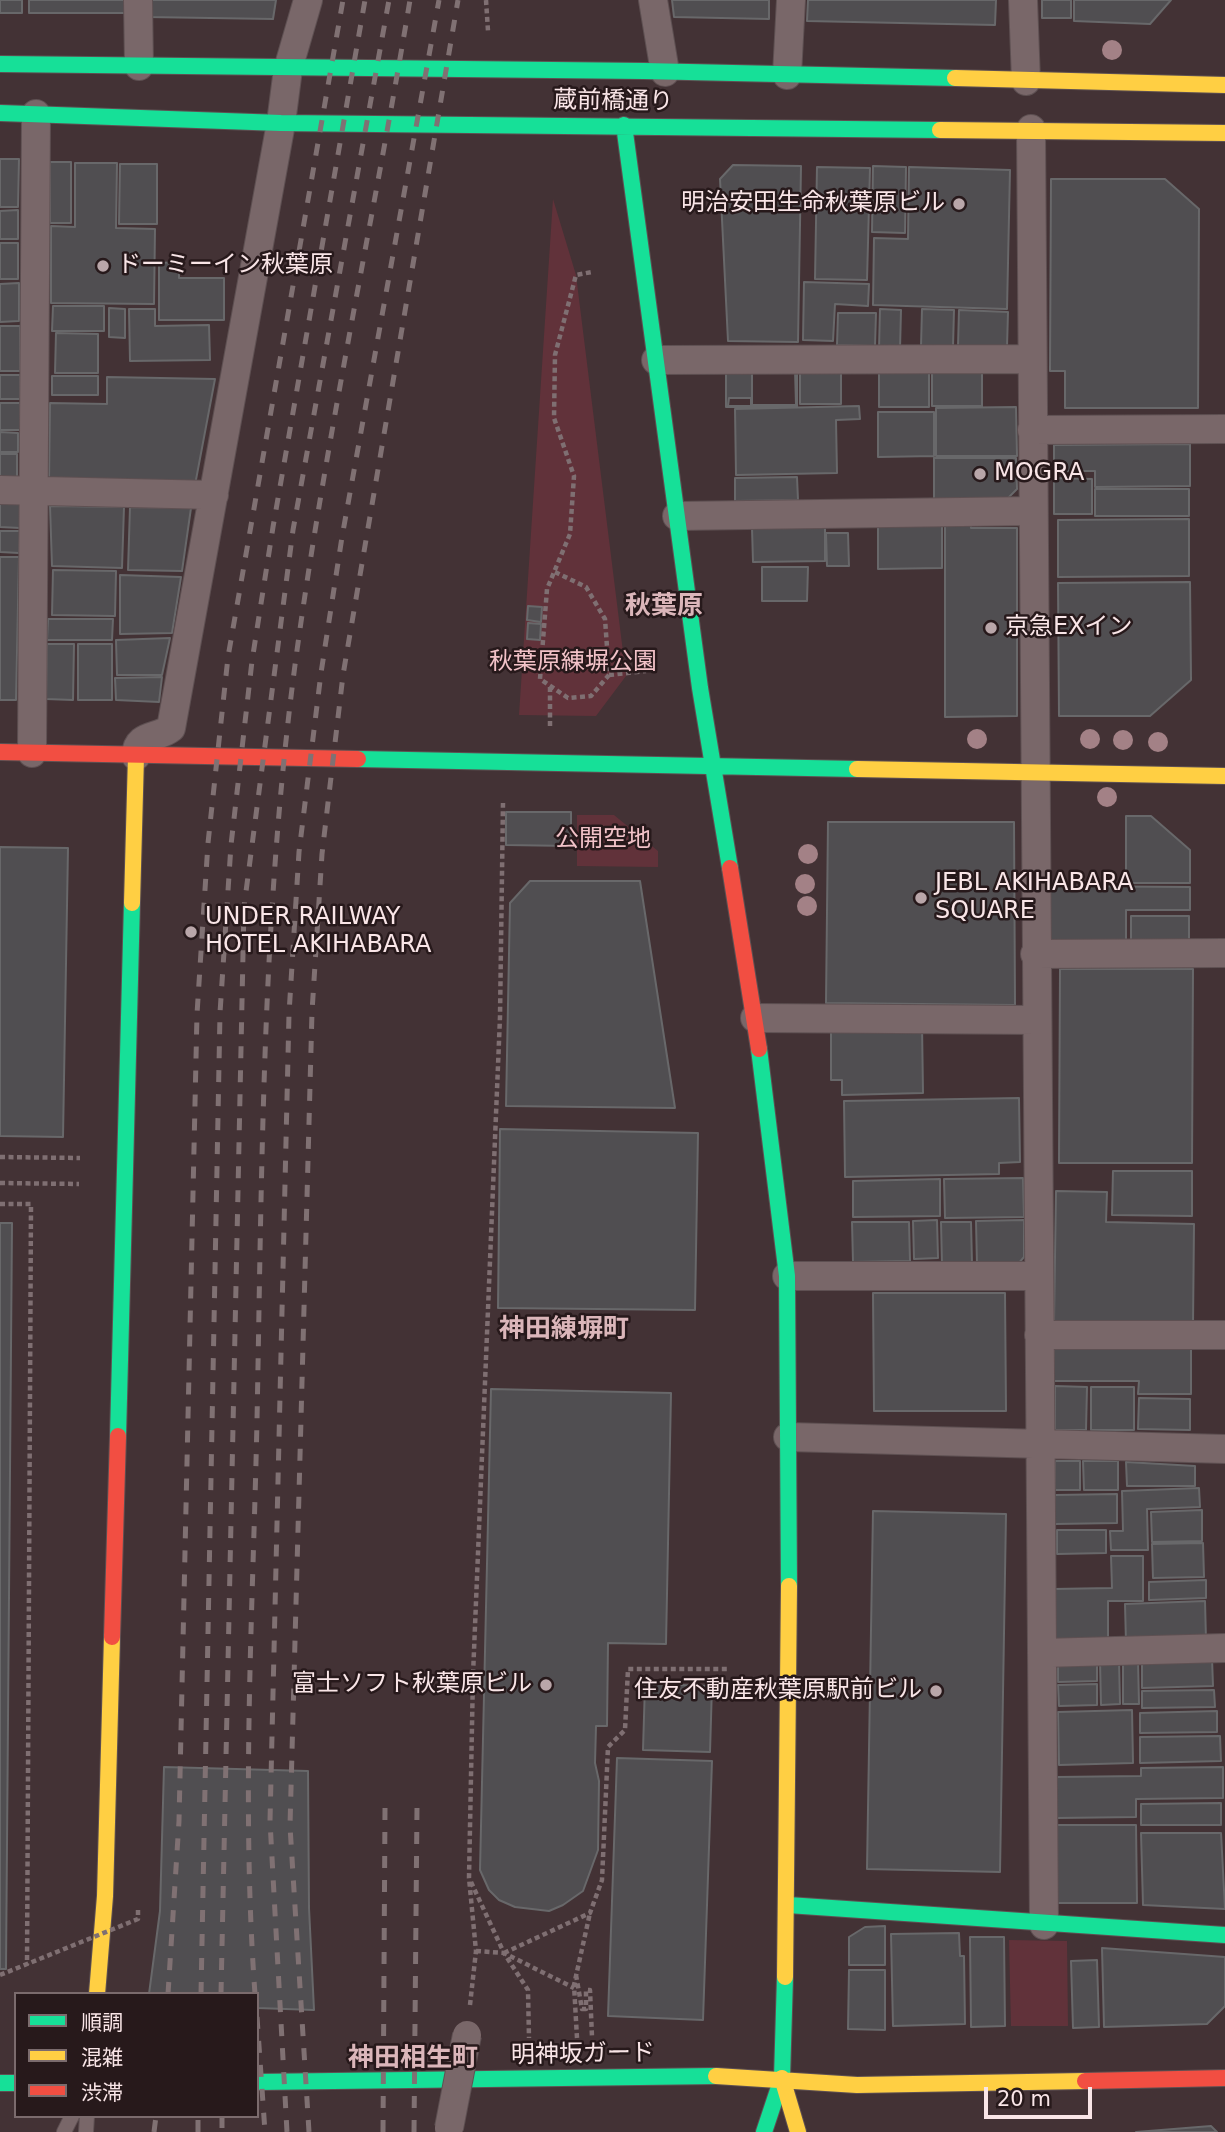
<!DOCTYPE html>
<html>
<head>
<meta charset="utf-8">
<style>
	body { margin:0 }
	#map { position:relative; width:1225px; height:2132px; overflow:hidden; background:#433235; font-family:"DejaVu Sans","Noto Sans JP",sans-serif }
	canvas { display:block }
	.legend { position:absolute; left:14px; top:1992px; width:245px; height:126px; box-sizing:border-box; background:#27191b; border:2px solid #7b6b6d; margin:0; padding:9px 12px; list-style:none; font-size:21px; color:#f9e5e7 }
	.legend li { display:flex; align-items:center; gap:14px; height:35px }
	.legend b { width:35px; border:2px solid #7b6b6d }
	.scale { position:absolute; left:984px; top:2087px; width:108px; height:32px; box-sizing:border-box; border:4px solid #f9e5e7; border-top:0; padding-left:9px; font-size:21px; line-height:24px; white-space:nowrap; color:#f9e5e7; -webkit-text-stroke:5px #27191b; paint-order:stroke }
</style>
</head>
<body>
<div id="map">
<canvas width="1225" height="2132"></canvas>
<ul class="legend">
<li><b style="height:9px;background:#16e098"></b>順調</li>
<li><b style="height:9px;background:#ffcf43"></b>混雑</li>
<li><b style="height:9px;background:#f24e42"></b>渋滞</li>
</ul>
<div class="scale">20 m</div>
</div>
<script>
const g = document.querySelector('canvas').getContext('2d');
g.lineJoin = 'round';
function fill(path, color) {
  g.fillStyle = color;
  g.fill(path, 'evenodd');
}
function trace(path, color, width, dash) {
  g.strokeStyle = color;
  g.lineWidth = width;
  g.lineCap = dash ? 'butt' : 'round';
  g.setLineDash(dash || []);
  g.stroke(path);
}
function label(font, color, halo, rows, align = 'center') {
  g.font = font + ' "DejaVu Sans","Noto Sans JP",sans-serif';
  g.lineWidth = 5;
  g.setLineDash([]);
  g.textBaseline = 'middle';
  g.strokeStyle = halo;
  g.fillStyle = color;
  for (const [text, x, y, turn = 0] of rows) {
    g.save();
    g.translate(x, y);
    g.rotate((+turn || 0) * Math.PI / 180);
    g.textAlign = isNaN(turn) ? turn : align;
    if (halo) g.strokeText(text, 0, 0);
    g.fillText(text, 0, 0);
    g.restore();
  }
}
fill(new Path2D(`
	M553,199l23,76 50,401 -30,40 -77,-1z
	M577,815h37l44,36v16l-81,-1z
	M1009,1940l58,1 1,85h-57z`), '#61323a');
const building = new Path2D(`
	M0,0h22v13h-22z
	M29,0h96v13h-96z
	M147,0h129l-3,19 -126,-2z
	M672,0h97v19l-95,-2z
	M808,0h188l-1,25 -188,-4z
	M1042,0h29v18h-29z
	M1074,0h97l-21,24 -76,-3z
	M0,159h19l-1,48h-18z
	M50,162h21v61h-21z
	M75,163h42l-1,65 39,1 -1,75 -103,-1v-77l24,1z
	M120,164h37v60h-38z
	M733,165l68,1 -3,176 -70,-1 -8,-162z
	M873,166l33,1 -1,66 -33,-1z
	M817,167l53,1 -3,112 -52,-1z
	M909,167l101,3 -3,139 -134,-4 1,-67 34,1z
	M1051,179h114l34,30 -1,199h-133v-37h-15z
	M18,210v29h-18v-28z
	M0,243h18v36h-18z
	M179,262v16h45v42h-65v-57z
	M804,282l65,2 -1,22 -33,-2 -2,37 -30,-1z
	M19,283v38l-19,1v-38z
	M53,306h51v25h-52z
	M109,308l16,1v29l-16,-1z
	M129,309h26v17l54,-1 1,35 -80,1z
	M880,309l21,1 -1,39h-21z
	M922,309l32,1 -1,37 -32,-1z
	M959,310l49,2 -1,35 -49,-1z
	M838,313h38l-1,33 -38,-1z
	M0,326h20v45h-20z
	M56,333l42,1v39h-43z
	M879,367h50v40h-50z
	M800,368h41v36h-41z
	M932,368h50v38h-50z
	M726,369h71v38h-71z
	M752,370h43l1,35h-44z
	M0,375h20v24h-20z
	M52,376h46v19h-46z
	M107,377l108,2 -20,106 -146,-3 1,-79 57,1z
	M729,398h22v8h-23z
	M0,403h20v27h-20z
	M859,406l1,13 -24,1 1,53 -101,2 -1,-66z
	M1016,407l1,49h-81v-48z
	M878,412h56v44l-56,1z
	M0,432l18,1v19h-18z
	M1190,444v42l-95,1v-16h-41v-26z
	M0,454h17v29l-17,-1z
	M934,458h82l1,31 -9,9 -74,1z
	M797,477l1,23 -63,1v-23z
	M1054,478l38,1v35h-38z
	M1095,489h94v27h-94z
	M0,503h20v25l-20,-1z
	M50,506l74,1 -2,61 -70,-2z
	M130,507l61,1 -9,63 -54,-1z
	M1189,519v57l-131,1v-57z
	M971,520v8h46v188l-72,1v-196z
	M878,525h64v43l-64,1z
	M825,526v35l-72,1 -1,-34z
	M0,531h20l-1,22 -19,-1z
	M826,533h22l1,33h-22z
	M0,557h19l-3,143h-16z
	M762,567h46l-1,34h-45z
	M53,570l63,1 -1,45 -63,-1z
	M120,575l61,2 -9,56 -52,1z
	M1190,582l1,98 -41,36h-91l-1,-133z
	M528,606l14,1 -1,15 -14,-2z
	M48,619h65l-1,21h-65z
	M528,623l13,1 -1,16 -13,-1z
	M170,638l-8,37h-45l-1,-35z
	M47,644h27l-1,56 -27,-1z
	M78,644h34v56h-34z
	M162,677l-3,25 -43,-2 -1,-22z
	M506,812h65v34l-65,-1z
	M1126,816h25l39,34v33h-64z
	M828,822h186l1,183 -189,-2z
	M0,847l68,1 -5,289 -63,-1z
	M530,881h110l35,227 -169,-2 4,-203z
	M1048,886l142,1v23h-64v35l-78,-1z
	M1131,916h58v29l-58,-1z
	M1060,969h133l-1,194h-133z
	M922,1025l1,68 -81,2v-15h-11v-53z
	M1019,1098l1,64 -21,1v11l-154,3 -1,-76z
	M500,1129l198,4 -3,177 -197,-2z
	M1113,1171h79v45l-80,-1z
	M1023,1178l1,39 -79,1 -1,-39z
	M940,1179v37l-87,1v-36z
	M1056,1191l51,1 -1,30 88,2 -1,101 -139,-3z
	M937,1220l1,38 -24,1 -1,-38z
	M1024,1220v37l-6,7 -41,1 -1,-44z
	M852,1222h57l1,39 -57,1z
	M941,1222h30l1,42 -30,1z
	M0,1223h12l-6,746h-6z
	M873,1293h132l1,118h-132z
	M1054,1342h137v52h-53l1,-13h-85z
	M1055,1386l32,1 -1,43h-31z
	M1091,1387h43v43h-43z
	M491,1389l180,4 -5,251 -58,-1 -1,83h-11l-1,37 4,18 -1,69 -15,41 -20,14 -14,6 -34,-4 -16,-7 -10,-10 -9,-20z
	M1139,1398l51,1v31l-52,-1z
	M1055,1461h25v29h-25z
	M1083,1461h35v29h-34z
	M1126,1462l69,4v20h-68z
	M1199,1488l1,19 -53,2 1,41h-37l-1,-19h13l-1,-40z
	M1117,1494v29l-62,1v-29z
	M1202,1510v31l-50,1 -1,-30z
	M873,1511l133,3 -6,358 -133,-3z
	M1057,1530h49v23l-49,1z
	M1203,1543l1,34 -51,1 -1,-34z
	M1111,1556h32v45h-35v43l-55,1v-56l59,-1z
	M1206,1580v18l-57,2v-18z
	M1205,1601l1,39 -80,3 -1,-39z
	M1212,1658l1,28 -71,2v-29z
	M1097,1660v21l-39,1v-21z
	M1119,1660l1,44 -19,1 -1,-44z
	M1123,1660h15l1,44h-16z
	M645,1684l67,2 -2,66 -67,-2z
	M1097,1684v21l-38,1 -1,-21z
	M1214,1690l1,17 -73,1v-17z
	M1132,1710l1,53 -74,2 -1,-53z
	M1217,1711v21l-77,1v-20z
	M1220,1736l1,25 -81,2v-26z
	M617,1758l95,3 -9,259 -95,-4z
	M164,1767l144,4 1,137 5,102 -57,-2v-14h-108l11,-83z
	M1223,1767v31l-87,1v18l-79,1 -1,-41 85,-1v-8z
	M1221,1803v22h-80v-21z
	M1056,1825h80l1,78h-80z
	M1141,1833h80l4,76 -82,-4z
	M885,1926v39h-36v-28l16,-10z
	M959,1933l1,23h4l1,68 -72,2 -2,-92z
	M970,1937h34l1,89 -34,1z
	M1102,1948l123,9v49l-18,18 -103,3z
	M1097,1960l2,67 -26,1 -2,-67z
	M849,1970h36v60l-37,-1z
	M1211,2126l6,6h-81z`);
fill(building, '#504e51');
trace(building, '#68686a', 2);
const lane = new Path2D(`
	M64,2132l8,-16
	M86,2132l1,-16`);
const street = new Path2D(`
	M138,0l1,66
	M653,0l12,72
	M1023,0l3,81
	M787,75l4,-75
	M1031,129l13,1796
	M656,360l376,-1
	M1032,430l193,-1
	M0,490l214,5
	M677,516l355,-5
	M32,753l4,-639
	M136,756c0,-23 22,-17 35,-28l110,-605 7,-54 20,-69
	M1035,954l190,-1
	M755,1018l281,2
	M787,1276h251
	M1039,1335h186
	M788,1437l437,12
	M1042,1653l183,-5`);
const fast = new Path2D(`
	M0,64l644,7 311,7
	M0,113l281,10 659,7
	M624,125l76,563 30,180
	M358,759l499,10
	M759,1049l28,227 2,310
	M118,1436l14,-533
	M788,1905l437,30
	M257,2082l459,-6
	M0,2083h16
	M764,2132l18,-54 3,-101`);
const slow = new Path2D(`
	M955,78l270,7
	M940,130l285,3
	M857,769l368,7
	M132,903l4,-147
	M785,1977l4,-391
	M97,1994l8,-98 7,-259
	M716,2076l141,9 228,-4
	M782,2078l16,54`);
const jam = new Path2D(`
	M0,752l358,7
	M730,868l29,181
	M112,1637l6,-201
	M1085,2081l140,-3`);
trace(lane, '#5e5052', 16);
trace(street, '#5e5052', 30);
trace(fast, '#5e5052', 18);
trace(slow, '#5e5052', 18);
trace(jam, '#5e5052', 18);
trace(new Path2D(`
	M486,0l2,31
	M555,572l31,15 19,32 4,56 -18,21 -23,2 -28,-19 7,-90 23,-55 4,-58 -20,-58 1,-63 21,-80 16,-3
	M609,675l37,-4
	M550,687v40
	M0,1157l80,1
	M0,1183l79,1
	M0,1204h31l-4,761
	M471,1882l33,71 70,35
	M476,1951l28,2 24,37 1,48
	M504,1953l86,-40 12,-33 6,-133 17,-17 3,-61h99
	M576,1975l6,34h4v-19h4l2,47
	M470,2005l6,-54 -7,-73 4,-203 27,-658 3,-214
	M577,2038l-3,-53 16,-72`), '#7f6f72', 4.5, [5, 3.5]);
trace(lane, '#796769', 14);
trace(street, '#796769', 28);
trace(fast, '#16e098', 16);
trace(slow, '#ffcf43', 16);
trace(jam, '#f24e42', 16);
trace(new Path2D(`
	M168,1994l11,-173 18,-807 11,-171 20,-186 115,-657
	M201,1994l19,-981 11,-168 21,-184 21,-134 92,-527
	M221,1994l23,-1087 49,-377 96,-530
	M255,1994c-14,-191 -2,-384 2,-574 5,-252 5,-505 38,-755 30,-223 78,-443 115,-665
	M257,2017l8,115
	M222,2116v16
	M154,2132l2,-16
	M198,2132v-16
	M287,2132l-17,-311 19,-807 10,-162 22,-179 21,-136 97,-537
	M309,2132l-19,-306 22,-814 10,-158 21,-179 115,-675
	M383,2132l2,-324
	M414,2132l3,-325`), '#807173', 5, [12, 12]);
const streetBridge = new Path2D(`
	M449,2128l18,-93`);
trace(streetBridge, '#5e5052', 30, []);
trace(new Path2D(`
	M0,1975l138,-56v-9`), '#7f6f72', 4.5, [5, 3.5]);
trace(streetBridge, '#796769', 28);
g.fillStyle = '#a38186';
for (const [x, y] of [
	[1112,50],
	[977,739],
	[1090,739],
	[1123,740],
	[1158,742],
	[1107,797],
	[808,854],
	[805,884],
	[807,906]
]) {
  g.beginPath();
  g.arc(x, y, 10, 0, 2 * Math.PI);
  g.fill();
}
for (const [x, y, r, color] of [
	[959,204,7,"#b9a6a9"],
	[103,266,7,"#b9a6a9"],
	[980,474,7,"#b9a6a9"],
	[991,628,7,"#b9a6a9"],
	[921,898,7,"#b9a6a9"],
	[191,932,7,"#b9a6a9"],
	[546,1685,7,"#b9a6a9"],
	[936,1691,7,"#b9a6a9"]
]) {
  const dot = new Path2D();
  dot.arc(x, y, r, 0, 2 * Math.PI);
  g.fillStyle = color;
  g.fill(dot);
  trace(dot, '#27191b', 2.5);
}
label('24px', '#f9e5e7', '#27191b', [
	["蔵前橋通り",613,102,1],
	["明神坂ガード",583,2055,-1]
]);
label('24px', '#f9e5e7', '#27191b', [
	["明治安田生命秋葉原ビル",945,204,"right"],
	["ドーミーイン秋葉原",117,266],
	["MOGRA",994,474],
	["京急EXイン",1005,628],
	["JEBL AKIHABARA",935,884],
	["SQUARE",935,912],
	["UNDER RAILWAY",205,918],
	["HOTEL AKIHABARA",205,946],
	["富士ソフト秋葉原ビル",532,1685,"right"],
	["住友不動産秋葉原駅前ビル",922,1691,"right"]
], 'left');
label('24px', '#f2c2c8', '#27191b', [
	["秋葉原練塀公園",573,663],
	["公開空地",603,840]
]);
label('bold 26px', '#dbb6ba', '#27191b', [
	["秋葉原",664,607],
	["神田練塀町",564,1330],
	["神田相生町",413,2059]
]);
</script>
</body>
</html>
